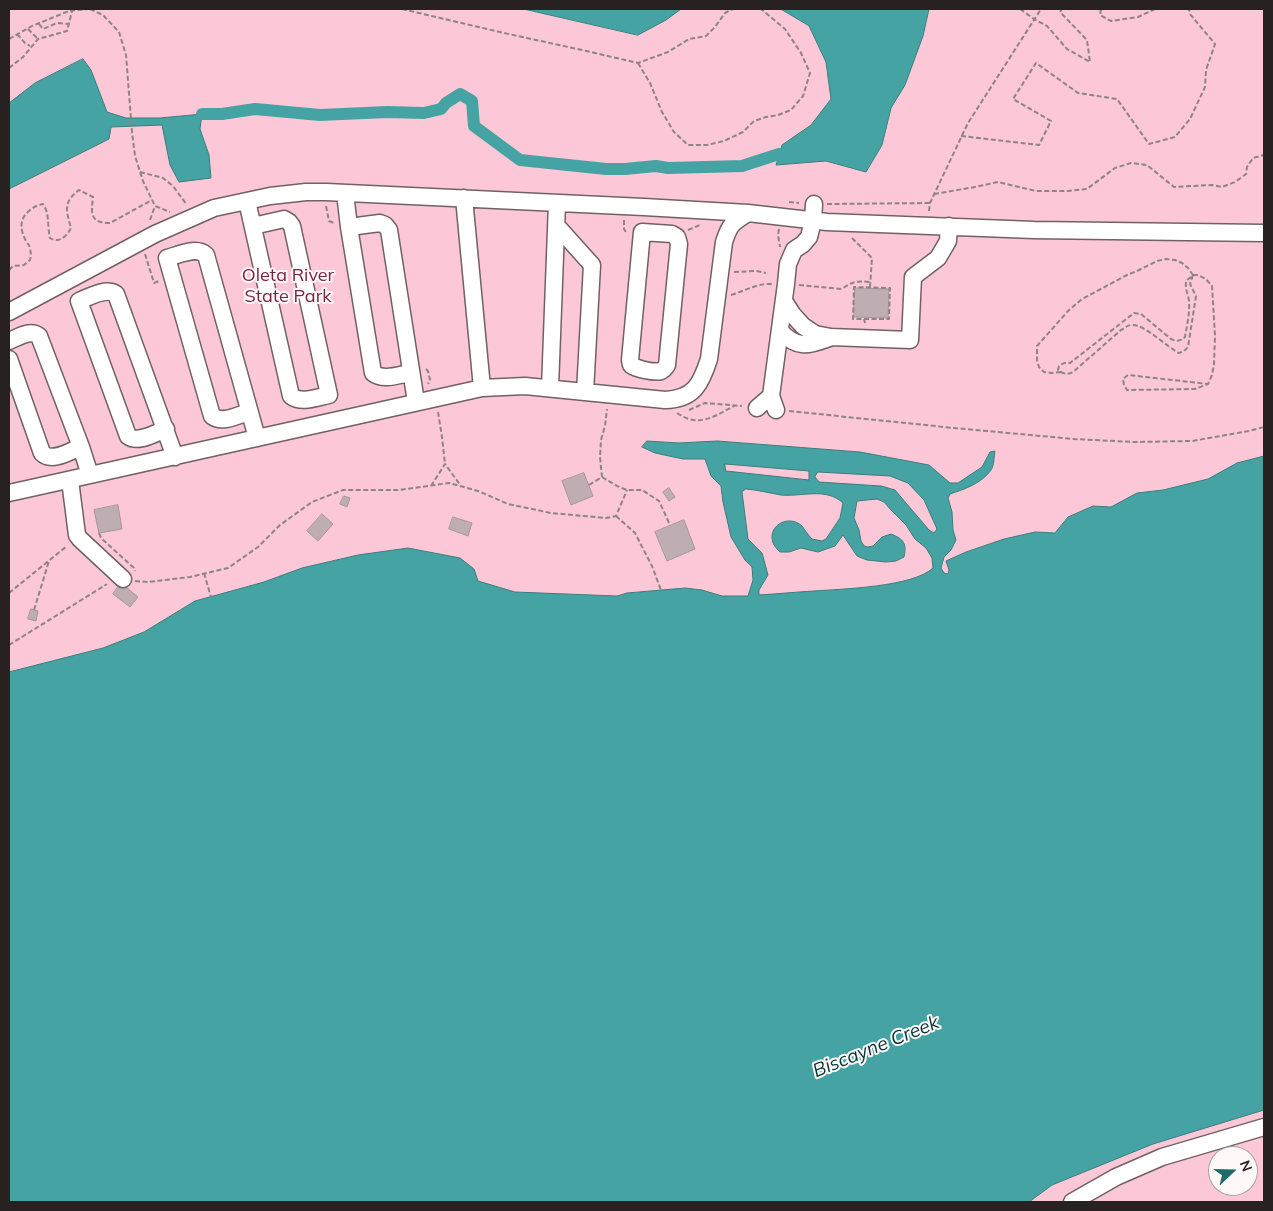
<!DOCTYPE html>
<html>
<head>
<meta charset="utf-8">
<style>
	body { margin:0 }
	#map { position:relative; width:1273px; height:1211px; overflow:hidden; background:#f9e7ec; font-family:Mulish,sans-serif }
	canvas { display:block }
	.frame { position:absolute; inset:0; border:10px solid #272122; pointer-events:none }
	.north { position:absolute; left:1208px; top:1146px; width:50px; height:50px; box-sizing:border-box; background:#fff8f9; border:1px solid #a9a2a3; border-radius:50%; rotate:69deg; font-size:14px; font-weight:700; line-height:20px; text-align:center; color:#272122 }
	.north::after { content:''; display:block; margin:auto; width:18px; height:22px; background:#1f6b6a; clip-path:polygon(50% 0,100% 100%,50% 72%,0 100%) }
</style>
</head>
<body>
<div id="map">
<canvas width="1273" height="1211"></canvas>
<div class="frame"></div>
<div class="north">N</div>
</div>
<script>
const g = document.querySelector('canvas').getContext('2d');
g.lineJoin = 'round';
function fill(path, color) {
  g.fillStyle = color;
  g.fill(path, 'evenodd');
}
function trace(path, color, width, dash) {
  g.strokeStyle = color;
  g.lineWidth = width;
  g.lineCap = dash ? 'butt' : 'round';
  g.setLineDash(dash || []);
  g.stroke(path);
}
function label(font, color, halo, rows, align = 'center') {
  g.font = font + ' Mulish,sans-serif';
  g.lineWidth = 4;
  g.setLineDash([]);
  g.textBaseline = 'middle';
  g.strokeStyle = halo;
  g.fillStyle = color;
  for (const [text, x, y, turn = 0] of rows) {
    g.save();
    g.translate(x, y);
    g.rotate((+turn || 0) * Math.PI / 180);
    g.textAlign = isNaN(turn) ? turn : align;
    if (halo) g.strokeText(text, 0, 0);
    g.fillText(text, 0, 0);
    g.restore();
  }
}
fill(new Path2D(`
	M9,9h515l114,26 28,-15 15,-11h100l28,17 17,36 5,37 -20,26 -29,20 -6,19 50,-3 40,11 16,-27 9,-37 14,-23 18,-49 6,-27h335v447l-27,7 -29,16 -45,11 -26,3 -26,14 -19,-1 -24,11 -13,16 -20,-1 -31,7 -38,13 -17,18 -1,4 -4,-1h-16l-10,5 -33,7 -33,4 -104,7h-26l-20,-6 -17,-2 -58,5 -9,3 -40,-1 -63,-3 -37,-11 -18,-23 -52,-10 -51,7 -55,13 -38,14 -69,19 -51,31 -41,16 -94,24z
	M1264,1110v92h-235l23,-17 101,-41zM1218,1156h30v30h-30z`), '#fcc8d7');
const water = new Path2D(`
	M524,9h157l-15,11 -28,15z
	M781,9h148l-6,27 -18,49 -14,23 -9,37 -16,27 -40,-11 -50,4 6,-20 29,-20 20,-26 -5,-37 -17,-36z
	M83,59l8,11 16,42 19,6h34l42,-4 -2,15 9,26 2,23 -32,4 -9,-17 -8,-40 -51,2 -2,12 -100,50v-86l26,-20z
	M647,441l32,2 38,-2 143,11 69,13 21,18h8l24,-16 8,-15 5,-1c-1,5 -1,15 -4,19 -9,13 -26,19 -41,24l-2,4 4,14 1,18 3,10 -5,10 -7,7 -3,11 3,5 4,1 1,-4 -3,-9 20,-9 38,-13 31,-7 20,1 13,-16 25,-11 18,1 26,-14 26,-3 45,-11 29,-16 27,-7v654l-111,34 -101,41 -23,17h-1020v-530l94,-24 41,-16 51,-31 69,-19 38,-14 56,-13 50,-7 52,10 14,11 4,12 37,11 102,4 10,-3 58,-5 17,2 20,6h26l5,-16 -1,-13 -7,-7 -14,-23 -8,-35 -2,-16 -10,-10 -6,-17h-22l-28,-6 -13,-6zM725,464l84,7v9l-83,-9zM818,472l72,4 18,7 16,17 13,29 -3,4 -5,-3 -34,-40 -14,-4 -62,-4 -4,-5zM746,489c12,1 23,4 35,6 21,2 45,-8 62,8l-3,15 -14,21 -4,2 -10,-2c-4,-4 -7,-9 -10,-13 -14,-13 -37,1 -28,19 2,3 4,5 6,7h9l12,-4 17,4 17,-6 8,-11 14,21 10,4 19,2 10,-1 8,-4c3,-13 0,-18 -13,-23l-9,3 -9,9 -5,1 -4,-1 -3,-5 -2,-11 -5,-12 3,-17 20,-2 7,3 8,9 14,14 9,14 11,9 6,10 1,10c-20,19 -91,21 -119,23 -19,1 -37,3 -55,4v-5l9,-15 -6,-22 -14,-14 -6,-47z`);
fill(water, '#45a4a3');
trace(water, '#3c7d7c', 1);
trace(new Path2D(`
	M202,114h20l33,-5 65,6 67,-3 37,1 17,-4 5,-6 14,-9 12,7 2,25 46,34 86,9h19l31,-3 12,2 74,-2 37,-12`), '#45a4a3', 12);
const building = new Path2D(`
	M855,288l34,1 -1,29 -34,-1z
	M584,473l9,23 -22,9 -9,-24z
	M669,488l6,9 -6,4 -6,-9z
	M344,496l6,2 -3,9 -7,-3z
	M118,505l4,24 -23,4 -5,-23z
	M322,514l11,10 -15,17 -11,-10z
	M453,517l19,6 -4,13 -19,-7z
	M684,520l11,29 -28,12 -12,-29z
	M121,583l17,14 -8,10 -17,-13z
	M31,609l7,2 -2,10 -8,-2z`);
fill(building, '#beadb2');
trace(building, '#a7979b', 1);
const minor = new Path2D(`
	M345,193l4,34
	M464,198l18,190
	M247,201l44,195c11,8 26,1 38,-1l-37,-169 -3,-4 -5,-3 -31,7
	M557,226l35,39 -7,127
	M642,232l30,2 5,3 2,7 -12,121c-2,3 -2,4 -6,6 -7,2 -24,-2 -30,-6l-1,-5z
	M784,301l9,14 10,11 12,8 16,3 79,3 3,-63 25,-19 10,-17 1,-15
	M9,312l146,-78 59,-26 56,-12 36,-4h20l318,15 104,6 79,9 207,8 230,3
	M780,331c17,18 28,15 49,7
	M9,341c10,-4 21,-12 30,-5l42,111 9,28
	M9,359l33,94c10,10 28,-2 39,-6
	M410,373c-12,2 -27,8 -37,0l-24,-146 31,-4 5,2 4,5 27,172
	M550,388l7,-185
	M757,408l14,-12
	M776,410l-5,-14 15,-112 2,-20 6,-14 9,-6 6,-7 4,-16 1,-17
	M249,412c-11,3 -27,12 -37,4l-45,-158c12,-3 29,-12 39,-3l51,183
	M166,429c-11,4 -28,15 -38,7l-49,-135c10,-4 27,-14 37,-7l59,163
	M70,480l7,55 3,4 43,40
	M9,493l473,-105 43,-2 140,14c29,-1 36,-16 44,-41l15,-117c6,-18 8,-19 24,-29
	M1072,1202l44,-25 46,-20 102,-30`);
trace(minor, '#706165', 19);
trace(new Path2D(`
	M90,9l13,6 16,17 7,23 6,77 3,24 8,25 12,25 15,6
	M402,9l102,24 78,17 56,13 30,-11 21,-13 17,-3 9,-9 10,-14 8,-4
	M1020,9l14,10 13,7 20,23 23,13 -3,-22 -27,-28 2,-3
	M1101,9l-1,6 11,6 27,-4 17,-8
	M39,24l4,5 14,-6 13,1
	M28,29l10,10
	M17,34l8,9 5,3
	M9,39l23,-13 37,-15 19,-2
	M638,63l12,20 12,29 12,20 14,13h19l17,-4 19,-9 11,-11 12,-4 12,-2 13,-5 12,-14 7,-23 -9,-20 -16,-24 -24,-20
	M9,68l14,-11 15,-18 29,-8 5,-20
	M961,136l78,9 12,-24 -38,-22 23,-36 42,30 39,6 32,45 26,-7 15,-18 15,-32 1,-17 9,-26 -25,-30 -1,-5
	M140,172l23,6 10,8 14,19
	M934,194l41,-7 23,-5 38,9h32l19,-2 28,-21 16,-5 16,2 27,22 38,-2 10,2 13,-5 11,-8 1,-7 6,-9 11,-3
	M789,202l10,1
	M827,204l103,-1
	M326,206l3,15 5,2
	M929,211l1,-8 38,-80 73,-114
	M150,220l5,-14
	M624,220v9l3,5
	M779,229l-1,6 2,12
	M688,230l12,-5
	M852,238l20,20 -2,29
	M145,254l9,29 5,-2
	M9,270l4,-4 11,-1 6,-5c1,-4 1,-8 0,-12 -2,-6 -1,-2 -4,-7 -6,-11 -7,-22 3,-30 4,-4 9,-6 14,-7 7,10 4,22 7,34 9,6 17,-2 21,-10 -5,-18 -8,-26 8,-38l14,7c-2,17 -3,26 17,26l42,-23
	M734,272l22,-1 10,2
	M1193,275l-3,9 6,12 -8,51 -4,4 -5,2c-12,-6 -35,-29 -47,-28 -5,0 -7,3 -11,5l-48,42c-6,3 -10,2 -15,-2l1,-4 5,-3h6l64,-50 7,1 30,25c6,3 9,2 14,-2 2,-12 5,-24 4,-36 -1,-8 -4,-11 -3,-20l7,-6h5l8,4 6,7 3,50 -1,28 -2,11 -4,9 -13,5 -68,1 -3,-5 -1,-6 5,-4 80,9
	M799,285l43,4c10,-8 16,-8 28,-7
	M731,295c14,-4 26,-12 41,-11
	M864,319h25l1,-31 -36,-1 -1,32h11l1,4
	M426,369l2,2 2,9 -2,4
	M1061,372l-9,1 -8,-1 -5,-5 -2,-6v-15l31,-35 14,-12 45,-24 10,-4 20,-10 9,-2 9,1 7,3 6,5 5,7
	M689,410l16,-7 37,3
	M789,411l165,17 120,11 59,3 59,-1 57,-10 15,-4
	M438,412l4,25 3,27
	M677,413c22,15 36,4 57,-7
	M602,477l15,9 10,4h15l17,11 11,24
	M589,485l13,-8 -2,-20 1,-17 4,-14 2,-17
	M431,486l14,-22 16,22
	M616,516l19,17 17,33 9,24
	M99,533l2,5 33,30 1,3
	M204,573l7,24
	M135,581l13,1 42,-5 38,-9 30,-21 22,-22 32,-23 31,-12h56l50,-7 29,8 30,13 43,9 55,5 10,-2 11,-26
	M9,593l58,-47
	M34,610l15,-49
	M9,645l98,-61`), '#8f8386', 2, [5, 2.5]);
trace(minor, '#fff', 16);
label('18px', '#762446', '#fff8f9', [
	["Oleta River",288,276],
	["State Park",288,297]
]);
label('italic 19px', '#073635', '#fff8f9', [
	["Biscayne Creek",876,1047,-22]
]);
</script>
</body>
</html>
